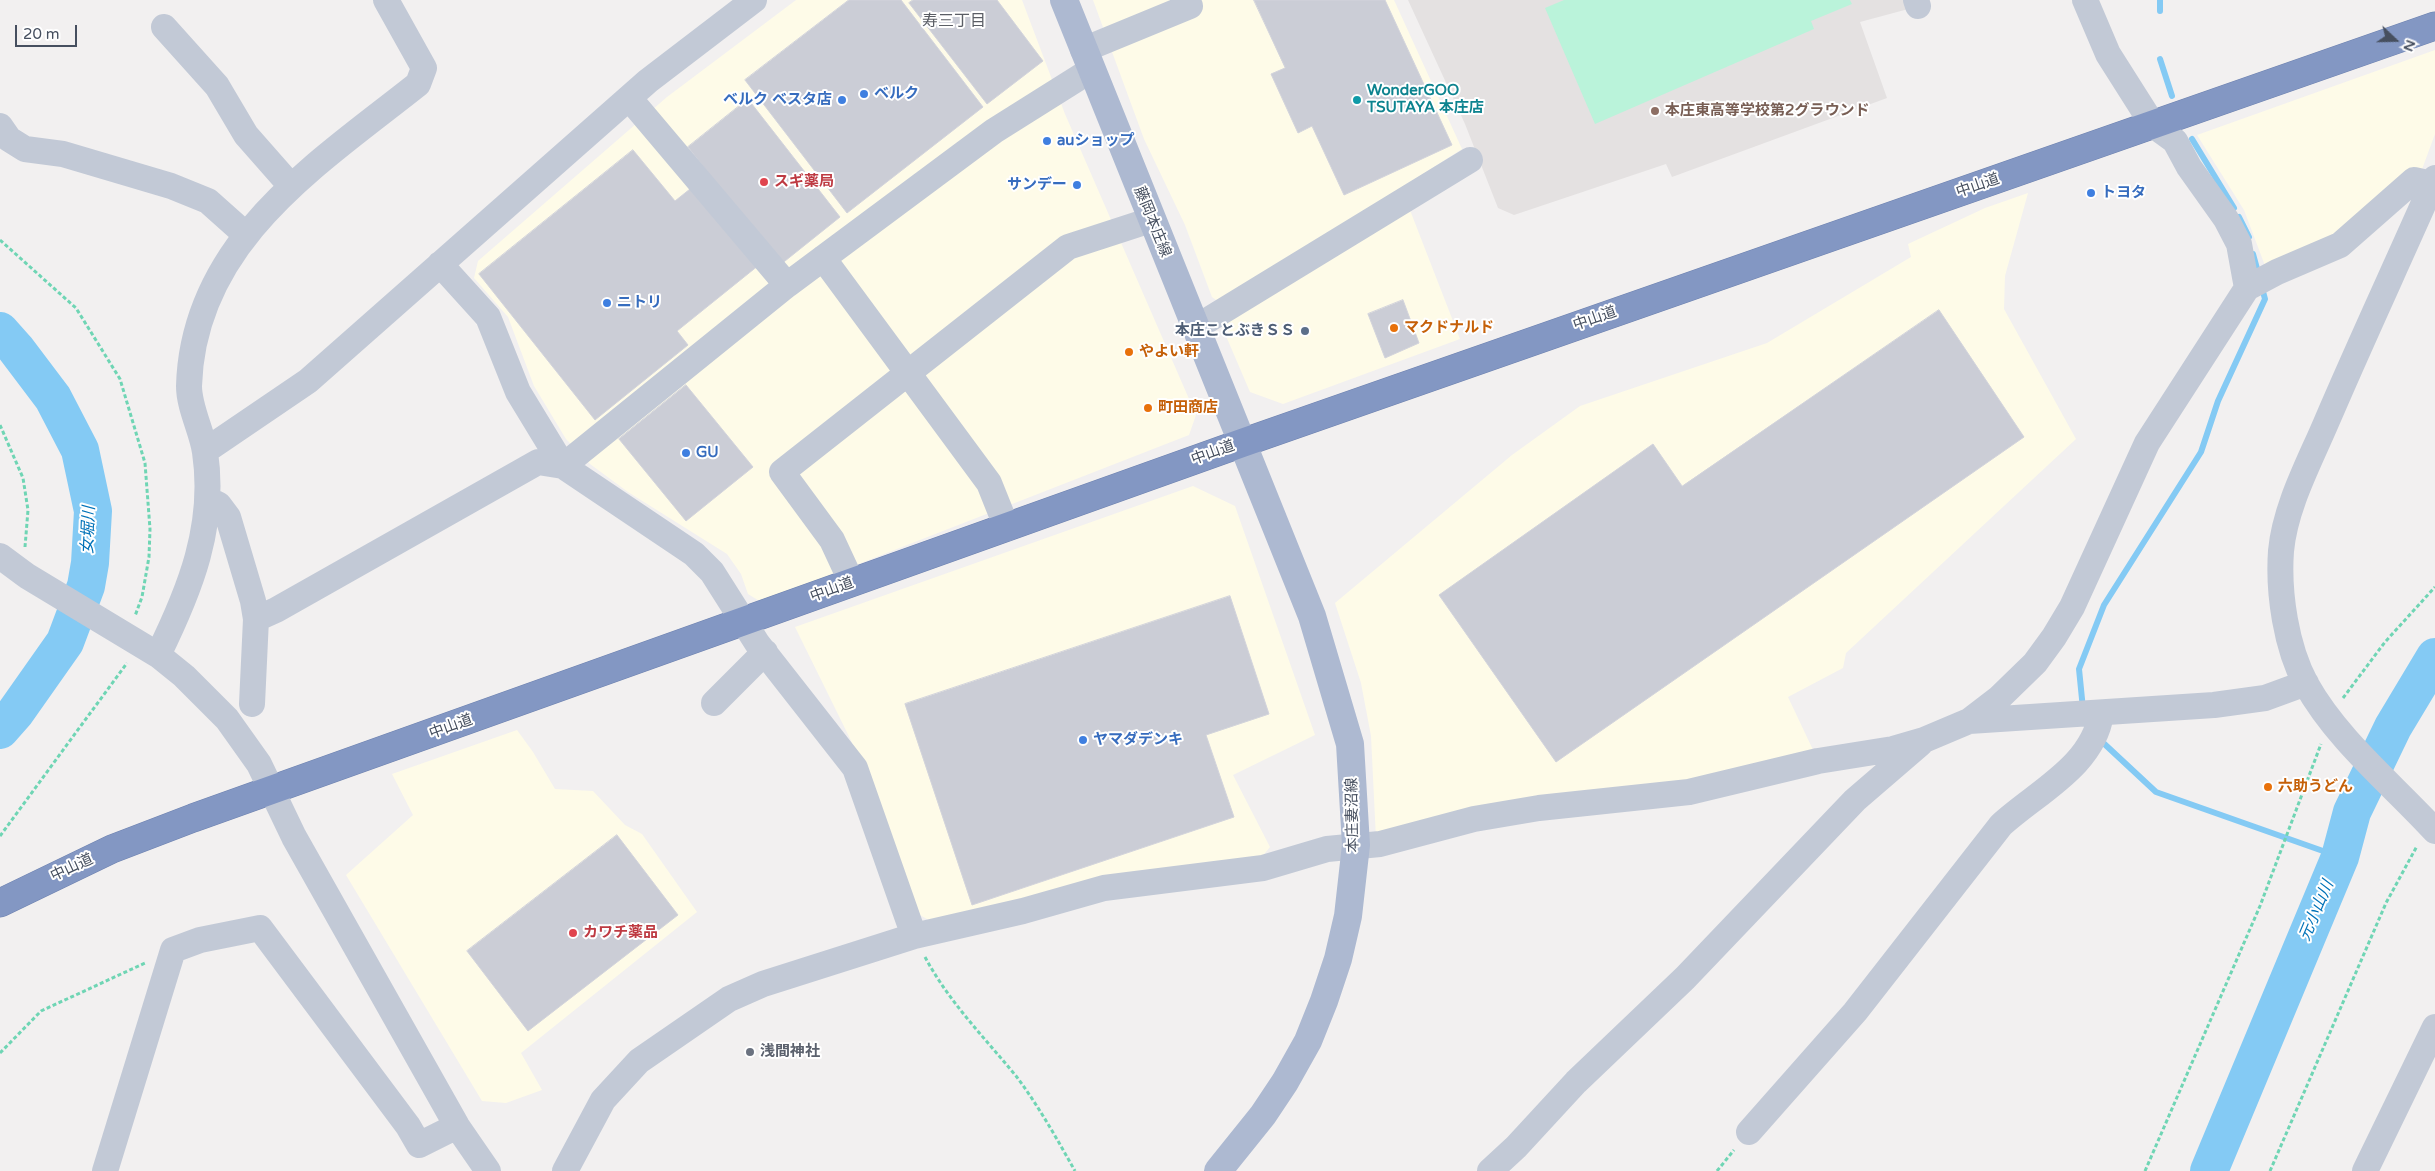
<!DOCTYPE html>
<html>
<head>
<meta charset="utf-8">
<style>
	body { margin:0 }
	#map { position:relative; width:2435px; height:1171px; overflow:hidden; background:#f2f0f0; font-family:"Varela Round",sans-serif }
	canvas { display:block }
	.north { position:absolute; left:2370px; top:15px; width:50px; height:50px; -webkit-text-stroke:4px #fff; paint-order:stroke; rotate:111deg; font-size:14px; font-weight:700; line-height:20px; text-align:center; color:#464f5f }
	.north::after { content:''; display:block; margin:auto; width:18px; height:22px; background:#464f5f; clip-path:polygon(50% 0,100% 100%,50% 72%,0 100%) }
	.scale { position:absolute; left:15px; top:25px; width:62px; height:22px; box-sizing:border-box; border:2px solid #464f5f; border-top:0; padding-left:6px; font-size:15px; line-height:18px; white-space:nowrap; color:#464f5f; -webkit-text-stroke:4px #fff; paint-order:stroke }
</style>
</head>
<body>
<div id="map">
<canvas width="2435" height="1171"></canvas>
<div class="north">N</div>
<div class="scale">20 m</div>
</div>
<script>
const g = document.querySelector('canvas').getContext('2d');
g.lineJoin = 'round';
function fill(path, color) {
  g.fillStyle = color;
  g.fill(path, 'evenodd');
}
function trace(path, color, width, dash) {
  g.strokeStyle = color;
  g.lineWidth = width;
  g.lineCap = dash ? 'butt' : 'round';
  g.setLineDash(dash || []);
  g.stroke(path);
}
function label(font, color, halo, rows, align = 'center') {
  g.font = font + ' "Varela Round","Noto Sans JP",sans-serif';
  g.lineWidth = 4;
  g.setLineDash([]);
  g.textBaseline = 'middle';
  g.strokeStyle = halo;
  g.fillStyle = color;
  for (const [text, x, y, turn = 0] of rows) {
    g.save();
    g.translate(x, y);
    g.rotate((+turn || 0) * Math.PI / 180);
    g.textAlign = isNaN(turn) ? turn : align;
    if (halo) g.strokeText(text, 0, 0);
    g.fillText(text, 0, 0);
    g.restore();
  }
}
fill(new Path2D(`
	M796,0h226l43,114 131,301 -7,20 -428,167 -13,-8 -7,-20 -14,-20 -99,-62 -38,-28 -24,-25 -32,-53 -26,-69 -34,-39 4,-17 189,-164z
	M1093,0h301l68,149 -242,154 -8,-6 -27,-72 -41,-86z
	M2435,50v84l-14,38 -84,68 -70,31 -23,-61 -47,-75z
	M2028,193l-23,83 -1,33 72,130 -230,214 -3,15 -55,29 26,55 -124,32 -314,55 -5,-103 -10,-53 -26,-80 177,-148 68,-49 187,-63 144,-86 -3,-13 77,-36z
	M1408,205l52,134 -177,65 -33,-12 -27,-63 5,-13z
	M1193,486l42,20 80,229 -82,40 37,72 -9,11 -329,64 -12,-7 -53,-142 -72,-146z
	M517,730l16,22 22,37 38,2 32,34 17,9 55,78 -176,141 21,37 -36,13 -24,-2 -136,-226 67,-60 -21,-41z`), '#fefbe8');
fill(new Path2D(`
	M1408,0h501l3,8 -52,14 27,76 -215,79 -6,-13 -152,51 -16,-7 -33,-84z`), '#e4e1e1');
fill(new Path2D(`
	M1564,0h286l2,4 -41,17 3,8 -219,95 -50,-116z`), '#baf3da');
trace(new Path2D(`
	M2160,11v-11
	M2160,59l12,37
	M2192,139l42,69
	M2239,217l10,20
	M2253,254l6,22
	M2083,709l-4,-40 25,-64 97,-153 17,-51 47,-102 -3,-11
	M2098,738l58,54 184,65`), '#84caf4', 6);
trace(new Path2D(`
	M0,331l16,18 37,49 27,52 13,61 -3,52 -4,23 -21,56 -50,71 -15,17
	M2209,1171l131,-314 12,-45 41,-85 42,-70`), '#84caf4', 38);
const building = new Path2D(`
	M849,0h52l82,107 -136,106 -102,-133z
	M913,0h84l46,61 -56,43 -78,-101z
	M1254,0h131l67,145 -108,50 -32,-69 -14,7 -27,-59 14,-6z
	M748,99l92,118 -60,48 -92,-118z
	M633,150l42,51 20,-16 64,80 -82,66 11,14 -93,75 -116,-146z
	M1403,300l16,43 -34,15 -17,-44z
	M1939,310l85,127 -468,325 -117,-167 214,-151 29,42z
	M686,385l67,82 -67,54 -67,-82z
	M1230,596l39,118 -63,21 28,82 -262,88 -67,-201z
	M617,835l61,80 -150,116 -61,-80z`);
fill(building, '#cbcdd6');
trace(building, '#d3d4dc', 1);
const highway = new Path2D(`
	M0,903l112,-54 81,-31 1049,-375 1193,-417`);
trace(highway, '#6e82af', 29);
trace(new Path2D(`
	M0,240l76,68 44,71 25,84 5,66 -1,28 -7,40 -7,19
	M0,425l23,53 5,32 -3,37
	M2343,698l42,-56 50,-55
	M0,836l127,-173
	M925,957c24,45 59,80 91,119 22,29 41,63 59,95
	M0,1053l41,-42 104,-48
	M1717,1171l17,-21
	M2145,1171l115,-265 61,-162
	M2270,1171l116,-268 31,-57`), '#6fd5b4', 3, [4, 2.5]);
trace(new Path2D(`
	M1916,0l2,6
	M2085,0l23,54 45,71 22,16 14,26 37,52 13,25 8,44
	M164,27l53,59 29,49 44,50
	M1083,50l107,-44
	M629,98l158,187
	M0,126l9,13 16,10 38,5 108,32 37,15 37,33
	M2435,178c-36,82 -74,163 -109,245 -17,40 -41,84 -45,128 -3,42 5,96 25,133 32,57 85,99 129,147
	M823,258l166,225 18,45
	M440,264l48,53 30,75 45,74 131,88 18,18 45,71 98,125 59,168
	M1195,328l275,-168
	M205,451l103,-70 340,-300 106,-81
	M209,500l10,5 9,12 25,84 3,18 -4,85
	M0,556l27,20 131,79 26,21 43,43 32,45 35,73 163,289 31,45
	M852,583l-20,-43 -50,-68 286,-225 83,-27
	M256,619l20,-9 262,-148 25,4 224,-181 207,-154 97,-61
	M158,655c32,-65 58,-129 47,-203 -3,-21 -16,-44 -16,-66 4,-144 127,-221 229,-302l6,-16 -38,-68
	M714,703l51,-51
	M1969,721l245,-16 51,-7 41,-15
	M1749,1132l106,-120 146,-187c36,-33 92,-59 100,-111
	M105,1171l68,-221 27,-10 60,-12 148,198 11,19 38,-19
	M565,1171l38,-71 36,-39 90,-62 34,-15 151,-48 109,-25 81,-23 159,-20 64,-19 53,-5 94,-25 65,-11 150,-16 129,-31 75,-12 31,-9 45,-19 30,-23 36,-35 19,-26 18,-30 75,-164 100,-155 30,-16 63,-27 74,-65 18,4
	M1490,1171l26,-24 60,-65 109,-104 170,-178 65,-56
	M2365,1171l70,-144`), '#c2c9d6', 26);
trace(new Path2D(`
	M1064,0l248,616 38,128 6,101 -8,71 -10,43 -14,42 -16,40 -23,41 -22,33 -45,56`), '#adb9d1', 28);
trace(highway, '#8397c3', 28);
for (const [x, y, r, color] of [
	[864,94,5,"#3f7fe0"],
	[842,100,5,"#3f7fe0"],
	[1357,100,5,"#0f9aa8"],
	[1655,111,5,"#8d6e63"],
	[1047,141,5,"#3f7fe0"],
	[764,182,5,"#e0444e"],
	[1077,185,5,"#3f7fe0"],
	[2091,193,5,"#3f7fe0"],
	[607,303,5,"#3f7fe0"],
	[1394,328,5,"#e8710a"],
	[1305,331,5,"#5c6f8a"],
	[1129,352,5,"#e8710a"],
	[1148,408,5,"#e8710a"],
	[686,453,5,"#3f7fe0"],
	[1083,740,5,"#3f7fe0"],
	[2268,787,5,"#e8710a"],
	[573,933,5,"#e0444e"],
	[750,1052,5,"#6b7280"]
]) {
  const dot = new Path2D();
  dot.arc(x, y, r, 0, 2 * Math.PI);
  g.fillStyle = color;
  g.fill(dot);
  trace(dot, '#fff', 2);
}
label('bold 15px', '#0d838f', '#fff', [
	["WonderGOO",1367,91],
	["TSUTAYA 本庄店",1367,108]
], 'left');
label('bold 15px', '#366cbe', '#fff', [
	["ベルク",874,94],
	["ベルク ベスタ店",832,100,"right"],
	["auショップ",1057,141],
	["サンデー",1067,185,"right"],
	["トヨタ",2101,193],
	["ニトリ",617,303],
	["GU",696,453],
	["ヤマダデンキ",1093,740]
], 'left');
label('bold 15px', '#785e54', '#fff', [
	["本庄東高等学校第2グラウンド",1665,111]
], 'left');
label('bold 15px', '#be3a42', '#fff', [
	["スギ薬局",774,182],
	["カワチ薬品",583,933]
], 'left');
label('15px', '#464f5f', '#fff', [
	["中山道",1978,186,-19],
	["藤岡本庄線",1152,222,68],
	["中山道",1595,319,-19],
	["中山道",1213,453,-20],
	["中山道",832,590,-20],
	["中山道",451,727,-20],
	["本庄妻沼線",1353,815,-91],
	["中山道",72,868,-25]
]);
label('bold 15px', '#c56008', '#fff', [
	["マクドナルド",1404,328],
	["やよい軒",1139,352],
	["町田商店",1158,408],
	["六助うどん",2278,787]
], 'left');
label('bold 15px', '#4e5e75', '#fff', [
	["本庄ことぶきＳＳ",1295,331]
], 'right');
label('bold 15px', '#5b616d', '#fff', [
	["浅間神社",760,1052]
], 'left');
label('16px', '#5b5e65', '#fff', [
	["寿三丁目",954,22]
]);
label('italic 16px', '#0072b8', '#fff', [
	["女堀川",89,530,-88],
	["元小山川",2317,911,-67]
]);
</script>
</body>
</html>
